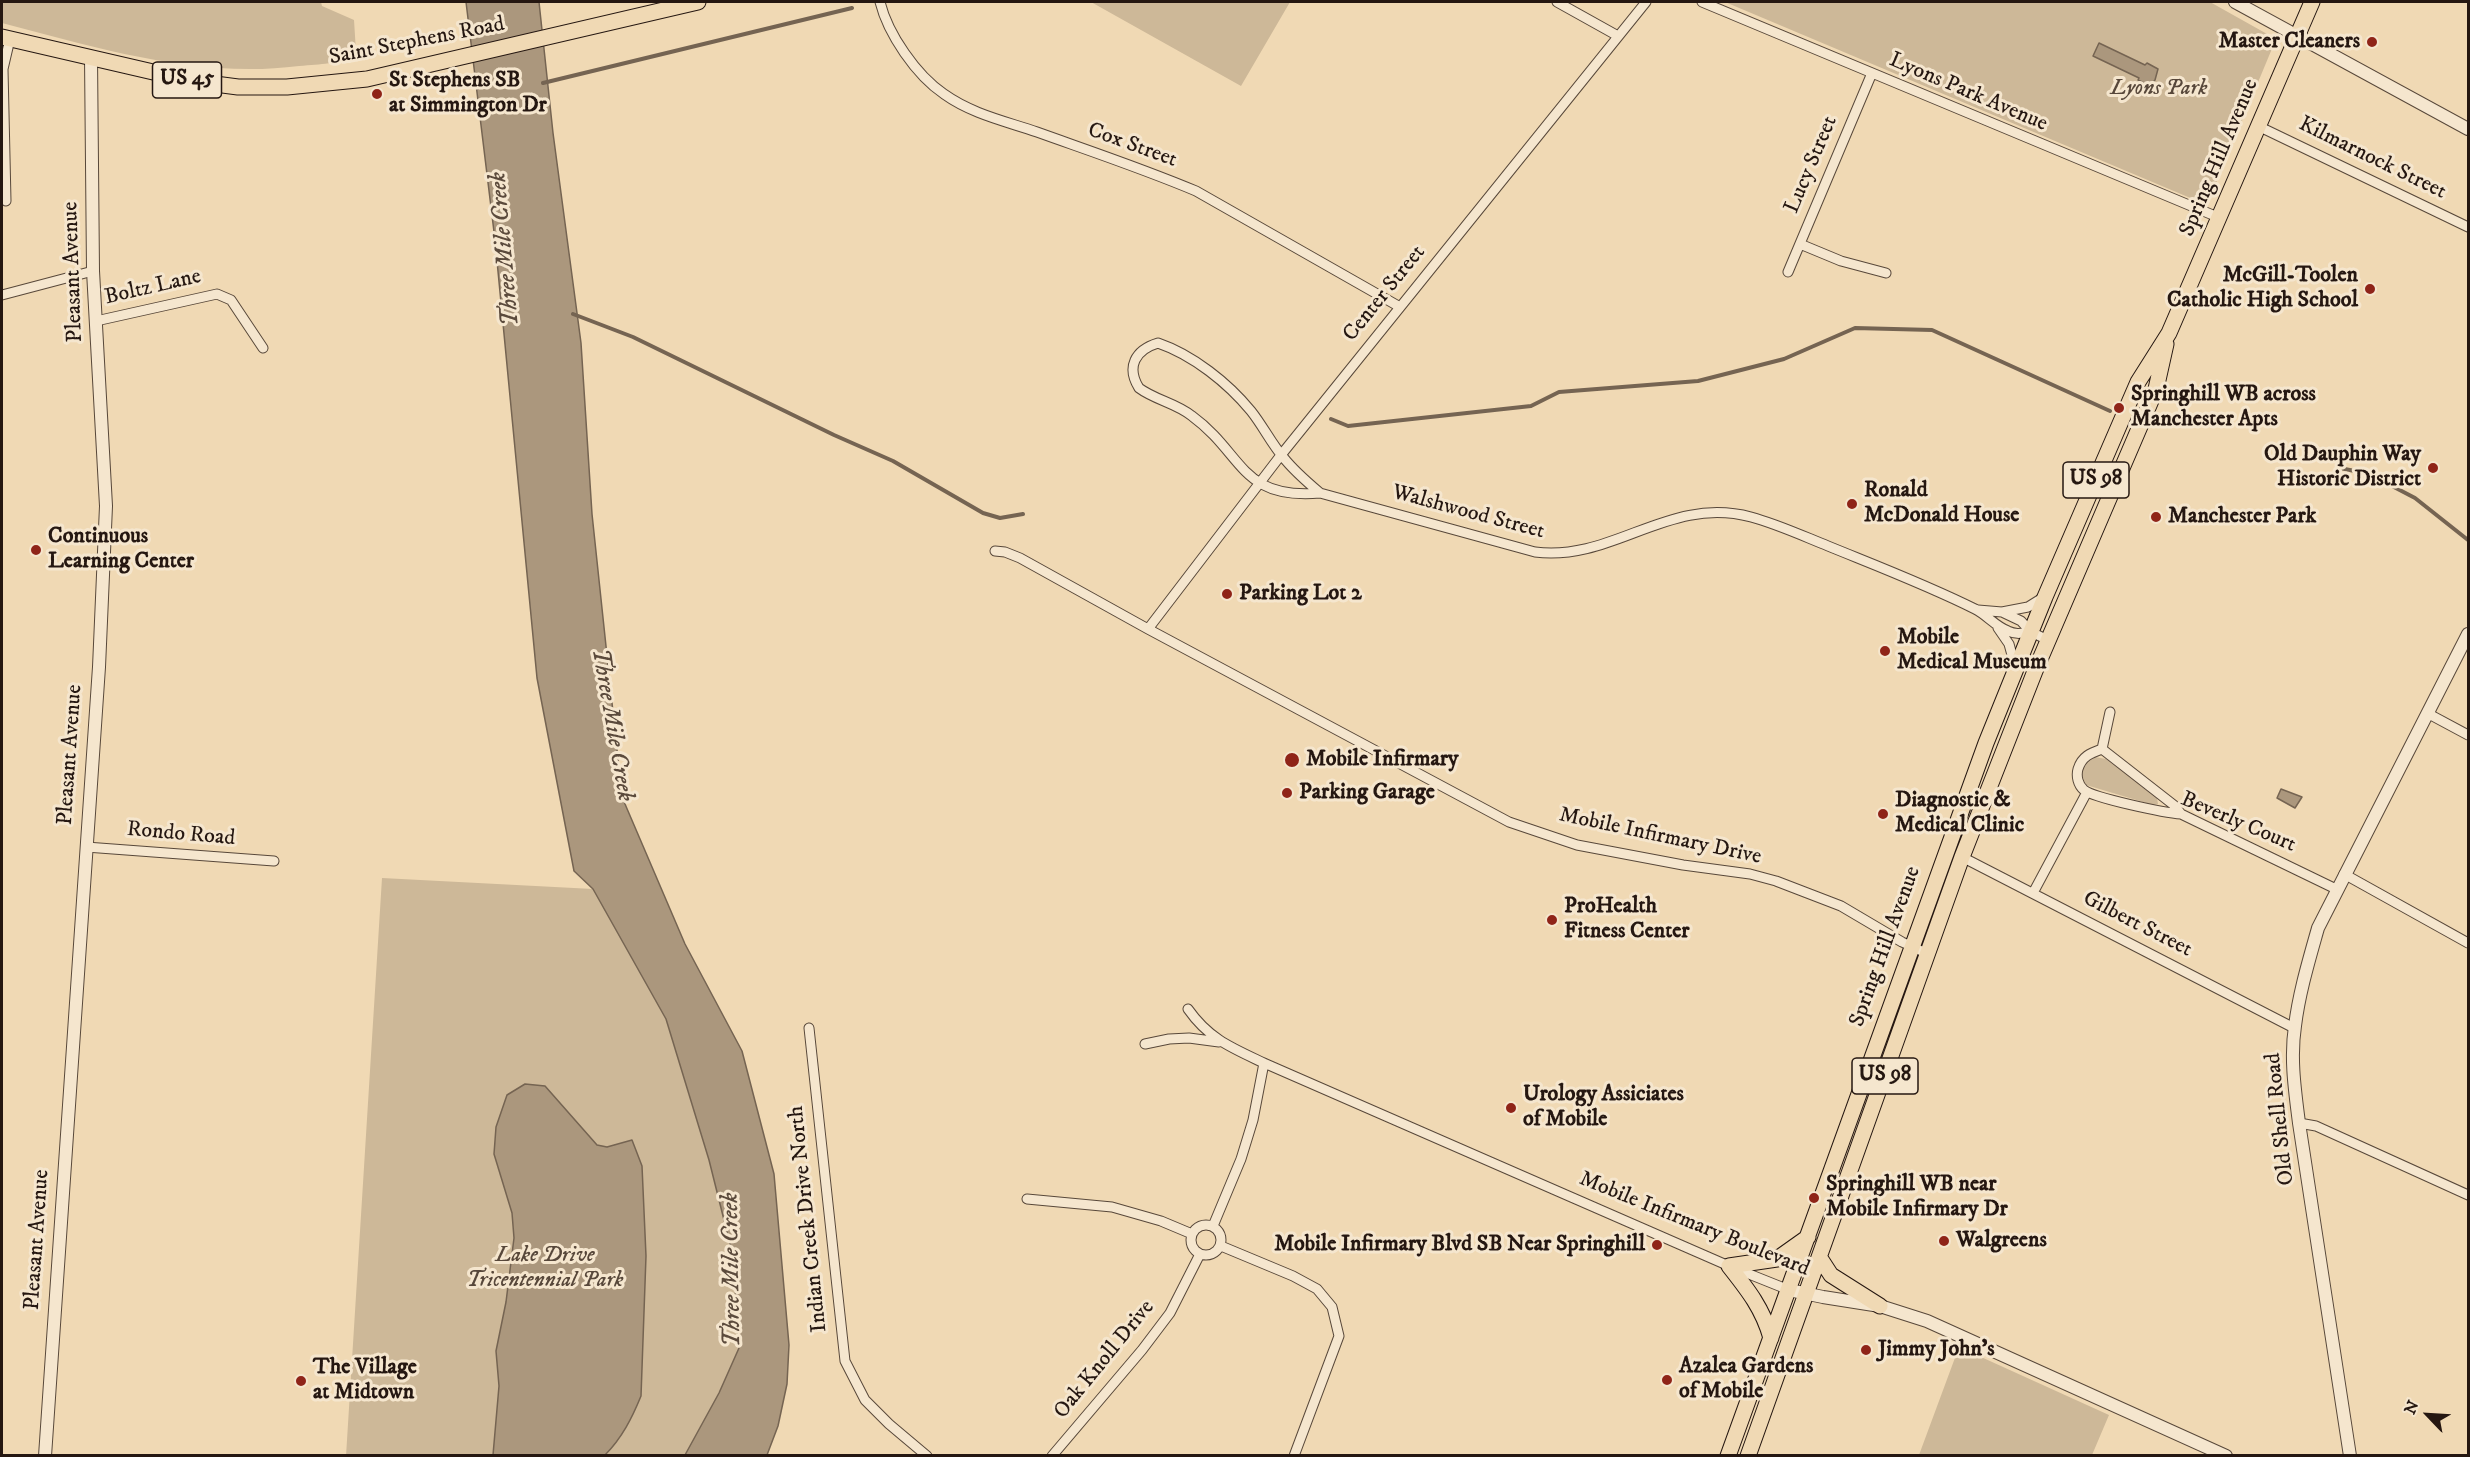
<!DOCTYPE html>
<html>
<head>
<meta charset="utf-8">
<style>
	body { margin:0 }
	#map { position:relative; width:2470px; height:1457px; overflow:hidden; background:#f0d9b4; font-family:"IM FELL DW Pica",serif }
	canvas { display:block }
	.frame { position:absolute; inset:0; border:3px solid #251711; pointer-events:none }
	.north { position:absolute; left:2398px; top:1385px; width:60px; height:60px; -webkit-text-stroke:4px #f5e6ce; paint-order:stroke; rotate:295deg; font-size:16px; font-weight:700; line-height:24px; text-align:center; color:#251711 }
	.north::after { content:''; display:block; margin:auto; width:21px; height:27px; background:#251711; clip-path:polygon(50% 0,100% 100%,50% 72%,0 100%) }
</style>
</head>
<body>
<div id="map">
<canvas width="2470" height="1457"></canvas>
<div class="frame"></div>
<div class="north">N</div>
</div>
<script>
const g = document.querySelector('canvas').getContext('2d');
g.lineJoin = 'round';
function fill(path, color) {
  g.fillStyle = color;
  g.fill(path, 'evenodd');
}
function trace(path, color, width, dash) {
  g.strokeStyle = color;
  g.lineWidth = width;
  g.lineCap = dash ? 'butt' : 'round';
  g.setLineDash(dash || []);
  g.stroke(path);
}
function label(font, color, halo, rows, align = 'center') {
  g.font = font + ' "IM FELL DW Pica",serif';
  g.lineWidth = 6;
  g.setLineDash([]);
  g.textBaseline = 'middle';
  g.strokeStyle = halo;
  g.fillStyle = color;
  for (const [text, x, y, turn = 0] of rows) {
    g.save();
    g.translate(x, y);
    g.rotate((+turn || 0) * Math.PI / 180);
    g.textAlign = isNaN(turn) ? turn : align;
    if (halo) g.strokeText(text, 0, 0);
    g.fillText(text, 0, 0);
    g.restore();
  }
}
fill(new Path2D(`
	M2,2h319l1,4 32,14 2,32c-21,13 -33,12 -57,14 -101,13 -201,-18 -297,-43z
	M1091,2h199l-49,84z
	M1725,2h485l66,37 -69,166z
	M2095,757l11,2 51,39 1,6 -5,1 -67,-20 -5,-12 3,-10z
	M382,878l211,11 73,130 43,141 24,96 6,92 -20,45 -34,62 -339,1z
	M1959,1347l150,68 -17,40h-173z`), '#cdb898');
const water = new Path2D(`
	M466,2h73l14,131 28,210 11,171 30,283 63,147 57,107 32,123 15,171 -2,39 -9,42 -11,29h-82l34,-62 20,-45 -6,-92 -24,-96 -43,-141 -73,-130 -19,-18 -37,-193 -42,-438z
	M2099,43l46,22 2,-2 11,6 -3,11 -5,6 -12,-6 1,-2 -46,-22z
	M2281,789l21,8 -7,11 -18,-10z
	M525,1084l20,2 52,59 10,2 25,-7 10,26 4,90 -5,140c-9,22 -19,42 -36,59h-112l6,-69 -3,-35 10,-49 8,-64 -2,-25 -18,-59 2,-27 11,-32z`);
fill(water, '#ab977d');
trace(water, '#756452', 1.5);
trace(new Path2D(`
	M543,83l309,-75
	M573,314l60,23 201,98 59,26 90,52 17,5 23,-4
	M1331,419l17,7 183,-20 28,-14 139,-11 86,-22 71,-31 77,2 178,81
	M2340,468l29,6 46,24 53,42`), '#756452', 4);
const minor = new Path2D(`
	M880,2c8,32 36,73 64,92 28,20 61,27 93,38 53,19 107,37 159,59l204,116
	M1557,2l61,34
	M1702,2l518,216
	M2258,126l210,101
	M6,201l-3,-132 7,-30
	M1800,244l41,17 45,12
	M1788,272l84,-199
	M2,295l91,-24
	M96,321l121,-27 14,6 32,48
	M1158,343c35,12 70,40 93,68 12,15 20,32 32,46 11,14 24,25 37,36 -80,7 -76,-39 -128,-77 -16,-13 -37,-16 -53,-28 -13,-21 -4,-38 19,-45z
	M1320,493l215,59c79,10 133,-57 216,-35 26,7 52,19 77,29 49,20 99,39 147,63 12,6 20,17 33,22 9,4 14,2 23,1
	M995,551l10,1 15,6 128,71 361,193 68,23 106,20 67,9 26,7 65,25 61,36 26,12
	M1978,610l24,2 19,9 10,11 17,8
	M2002,612l26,-5 16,-10
	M1998,628l11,16 6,22
	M1148,629l133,-174 365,-453
	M2427,713l41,22
	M2102,749c-11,4 -20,7 -24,20 -2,7 0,16 6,21 10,8 81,23 97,24l155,75
	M2102,749l73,57 6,8
	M2102,749l8,-37
	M86,847l188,14
	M1962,857l332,171
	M2344,874l124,69
	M2033,893l54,-101
	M1188,1009c21,30 44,39 76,54l465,203 60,24
	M809,1028l36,333 20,39 24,24 38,32
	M1145,1044l24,-5 20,-1 30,4
	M2299,1123l17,3 152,69
	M1027,1199l85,8 49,14 31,13
	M1191 1240a15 15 0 1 1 30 0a15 15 0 1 1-30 0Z
	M1213,1226l28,-67 12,-39 11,-57
	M1221,1246l72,30 24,13 15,18 7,29 -45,120
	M1052,1456l90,-106 28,-37 30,-59`);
const tertiary = new Path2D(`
	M2235,2l233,127
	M1789,1290l34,7 57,9 47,15 299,135
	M45,1456l54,-789 7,-161 -13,-235 -2,-214
	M2350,1456l-51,-333c-4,-32 -9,-65 -4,-97 4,-33 14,-66 23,-98l150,-294`);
const primary = new Path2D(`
	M2,37l190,44 46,6h49l80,-8 331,-77
	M1820,1258l11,17 49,31
	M1729,1266l48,-7 31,-22
	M1729,1266c19,24 34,43 42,72
	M1728,1456l258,-713 59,-146 93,-215 31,-49 143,-331
	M1748,1456l214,-599 73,-186 121,-282 10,-45`);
trace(minor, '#58483a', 11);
trace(tertiary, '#58483a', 14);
trace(primary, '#251711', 17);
trace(minor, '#f5e6ce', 9);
trace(tertiary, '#f5e6ce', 12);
trace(primary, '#f0d9b4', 15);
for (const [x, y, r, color] of [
	[2372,42,6,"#8f2418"],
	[377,94,6,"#8f2418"],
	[2370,289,6,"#8f2418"],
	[2119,408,6,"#8f2418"],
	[2433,468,6,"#8f2418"],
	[1852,504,6,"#8f2418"],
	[2156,517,6,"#8f2418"],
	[36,550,6,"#8f2418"],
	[1227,594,6,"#8f2418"],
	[1885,651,6,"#8f2418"],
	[1292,760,8,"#8f2418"],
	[1287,793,6,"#8f2418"],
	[1883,814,6,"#8f2418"],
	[1552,920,6,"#8f2418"],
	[1511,1108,6,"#8f2418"],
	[1814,1198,6,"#8f2418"],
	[1944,1241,6,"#8f2418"],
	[1657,1245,6,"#8f2418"],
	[1866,1350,6,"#8f2418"],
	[1667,1380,6,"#8f2418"],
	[301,1381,6,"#8f2418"]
]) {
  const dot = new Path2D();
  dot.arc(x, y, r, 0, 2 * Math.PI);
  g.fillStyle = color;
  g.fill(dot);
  trace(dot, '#f5e6ce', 2);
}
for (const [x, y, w] of [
	[187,80,69],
	[2096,480,66],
	[1885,1076,66]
]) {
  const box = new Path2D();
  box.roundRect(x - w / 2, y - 18, w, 36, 4.5);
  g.fillStyle = '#f5e6ce';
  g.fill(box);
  trace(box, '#251711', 1.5);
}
label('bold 21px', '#251711', null, [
	["US 45",187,80],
	["US 98",2096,480],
	["US 98",1885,1076]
]);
label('22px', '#251711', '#f5e6ce', [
	["Saint Stephens Road",417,42,-11],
	["Lyons Park Avenue",1968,93,23],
	["Cox Street",1132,146,20],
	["Spring Hill Avenue",2220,158,-67],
	["Kilmarnock Street",2372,159,26],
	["Lucy Street",1812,165,-67],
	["Pleasant Avenue",74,272,-92],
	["Boltz Lane",153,288,-13],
	["Center Street",1385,294,-51],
	["Walshwood Street",1468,513,15],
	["Pleasant Avenue",71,755,-86],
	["Beverly Court",2238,823,23],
	["Rondo Road",181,835,5],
	["Mobile Infirmary Drive",1660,837,12],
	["Gilbert Street",2137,925,27],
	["Spring Hill Avenue",1886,947,-70],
	["Old Shell Road",2281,1119,-96],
	["Indian Creek Drive North",809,1219,-96],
	["Mobile Infirmary Boulevard",1694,1225,22],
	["Pleasant Avenue",38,1240,-86],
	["Oak Knoll Drive",1105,1360,-51]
]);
label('bold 22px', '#251711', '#f5e6ce', [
	["Master Cleaners",2360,42,"right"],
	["St Stephens SB",389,81],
	["at Simmington Dr",389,106],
	["McGill-Toolen",2358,276,"right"],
	["Catholic High School",2358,301,"right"],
	["Springhill WB across",2131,395],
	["Manchester Apts",2131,420],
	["Old Dauphin Way",2421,455,"right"],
	["Historic District",2421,480,"right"],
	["Ronald",1864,491],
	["McDonald House",1864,516],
	["Manchester Park",2168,517],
	["Continuous",48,537],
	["Learning Center",48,562],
	["Parking Lot 2",1239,594],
	["Mobile",1897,638],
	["Medical Museum",1897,663],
	["Mobile Infirmary",1306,760],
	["Parking Garage",1299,793],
	["Diagnostic &",1895,801],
	["Medical Clinic",1895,826],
	["ProHealth",1564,907],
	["Fitness Center",1564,932],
	["Urology Assiciates",1523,1095],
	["of Mobile",1523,1120],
	["Springhill WB near",1826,1185],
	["Mobile Infirmary Dr",1826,1210],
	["Walgreens",1956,1241],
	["Mobile Infirmary Blvd SB Near Springhill",1645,1245,"right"],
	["Jimmy John's",1878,1350],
	["Azalea Gardens",1679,1367],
	["of Mobile",1679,1392],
	["The Village",313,1368],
	["at Midtown",313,1393]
], 'left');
label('italic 22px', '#57473a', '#f5e6ce', [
	["Lyons Park",2159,89],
	["Lake Drive",545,1256],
	["Tricentennial Park",545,1281]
]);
label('italic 24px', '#5b4a3c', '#f5e6ce', [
	["Three Mile Creek",506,249,-95],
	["Three Mile Creek",611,725,80],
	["Three Mile Creek",733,1270,-91]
]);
</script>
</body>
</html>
